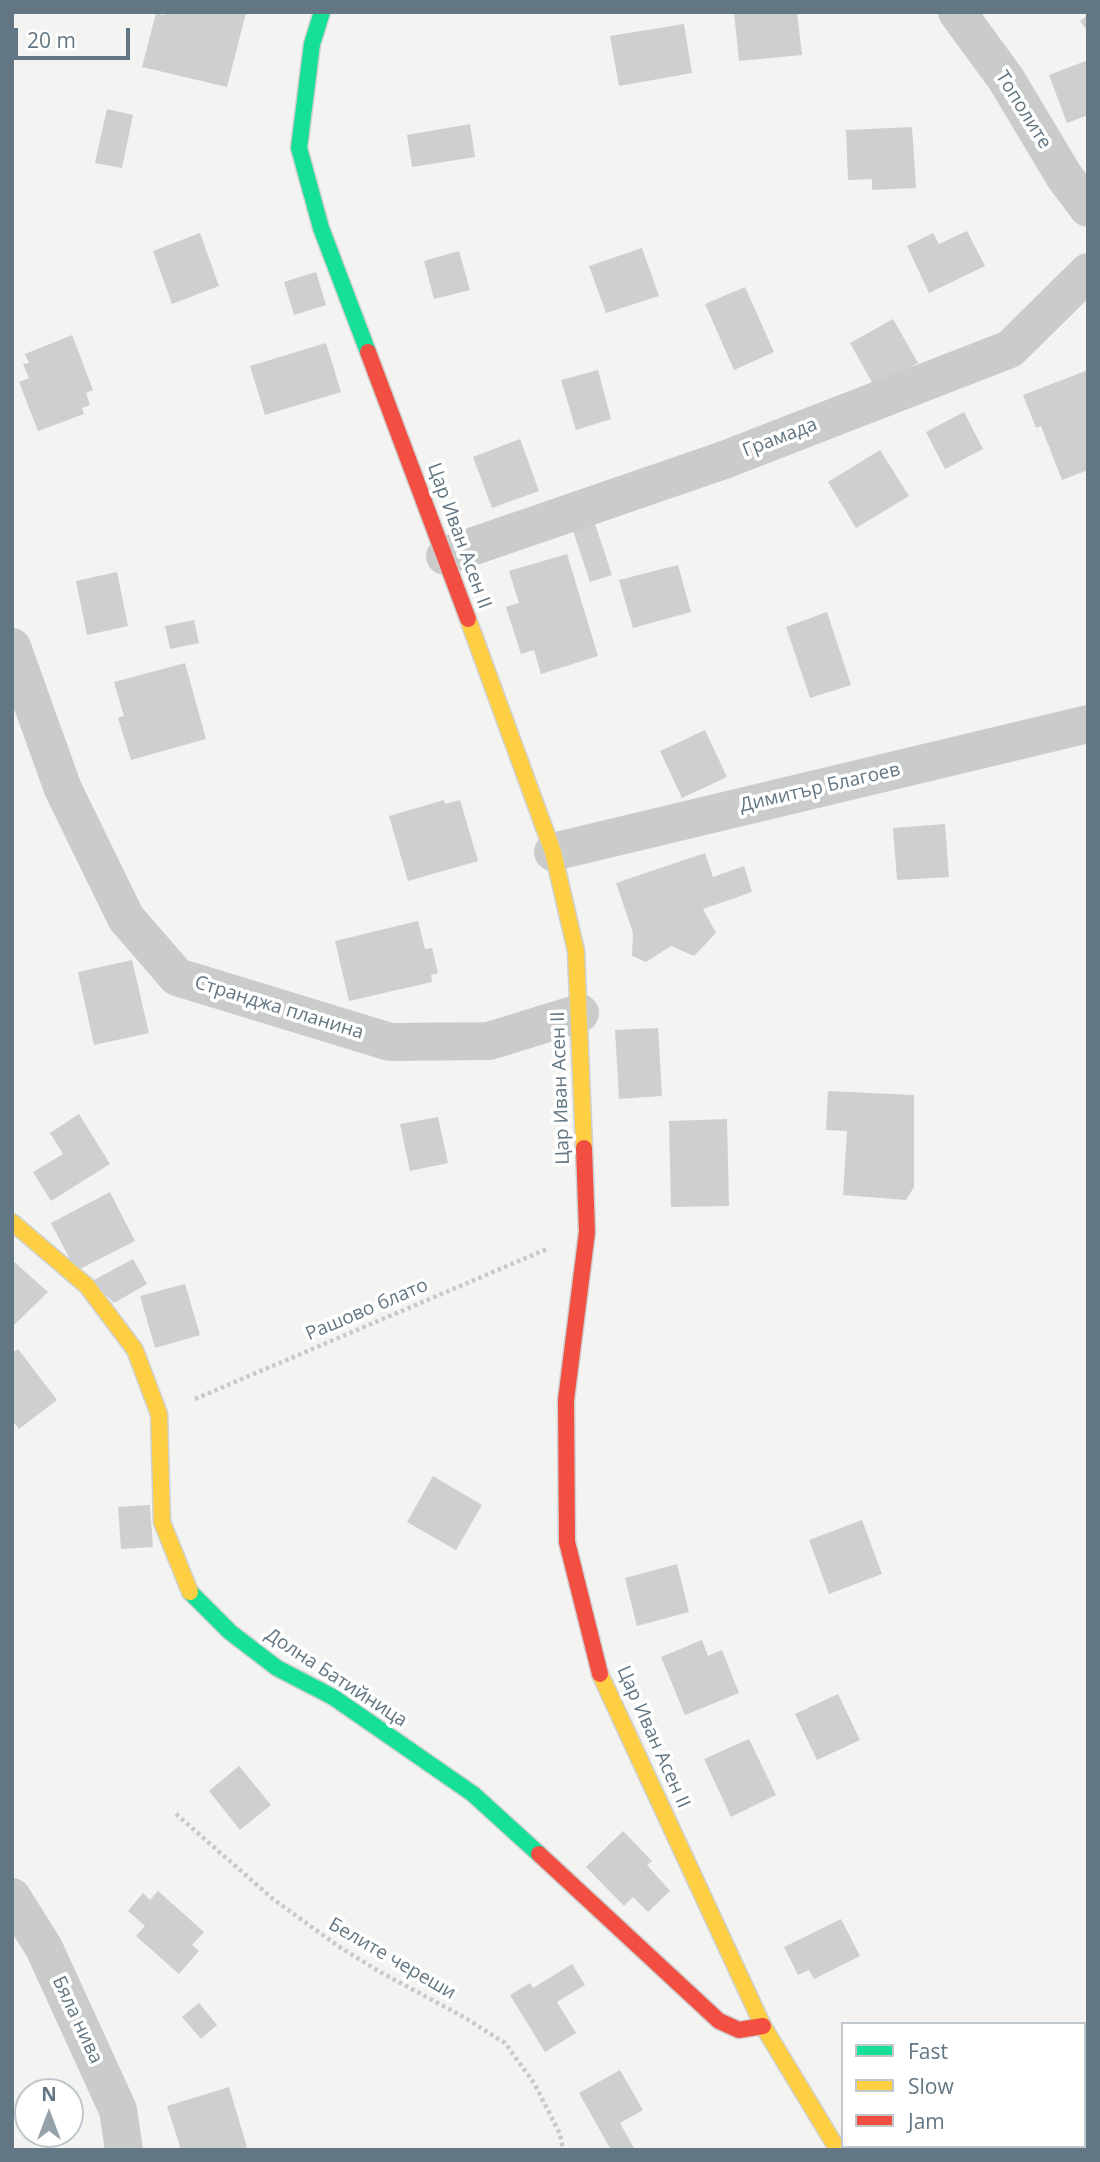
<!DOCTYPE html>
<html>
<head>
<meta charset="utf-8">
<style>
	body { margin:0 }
	#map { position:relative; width:1100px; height:2162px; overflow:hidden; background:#f3f3f1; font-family:"Open Sans",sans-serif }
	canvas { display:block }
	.frame { position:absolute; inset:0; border:14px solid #627683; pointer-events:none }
	.legend { position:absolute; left:841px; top:2022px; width:245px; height:126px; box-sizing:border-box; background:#fff; border:2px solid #c0c8cd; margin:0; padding:9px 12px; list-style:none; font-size:21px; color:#627683 }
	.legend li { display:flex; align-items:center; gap:14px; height:35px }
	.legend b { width:35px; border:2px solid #c0c8cd }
	.north { position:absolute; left:14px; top:2078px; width:70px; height:70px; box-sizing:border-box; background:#fff; border:2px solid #c0c8cd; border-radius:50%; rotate:0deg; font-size:19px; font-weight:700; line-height:28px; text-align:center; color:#627683 }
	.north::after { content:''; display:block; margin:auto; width:24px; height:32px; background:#95a2aa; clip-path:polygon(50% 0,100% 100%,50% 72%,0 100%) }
	.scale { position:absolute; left:14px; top:28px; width:116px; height:32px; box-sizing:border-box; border:4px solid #627683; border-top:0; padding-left:9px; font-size:21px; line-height:24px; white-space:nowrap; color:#627683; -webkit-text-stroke:5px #fff; paint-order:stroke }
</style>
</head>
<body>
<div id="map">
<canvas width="1100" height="2162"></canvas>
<div class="frame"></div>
<ul class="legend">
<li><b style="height:9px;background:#16e098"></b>Fast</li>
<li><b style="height:9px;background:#ffcf43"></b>Slow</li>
<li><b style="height:9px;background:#f24e42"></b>Jam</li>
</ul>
<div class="north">N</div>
<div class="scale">20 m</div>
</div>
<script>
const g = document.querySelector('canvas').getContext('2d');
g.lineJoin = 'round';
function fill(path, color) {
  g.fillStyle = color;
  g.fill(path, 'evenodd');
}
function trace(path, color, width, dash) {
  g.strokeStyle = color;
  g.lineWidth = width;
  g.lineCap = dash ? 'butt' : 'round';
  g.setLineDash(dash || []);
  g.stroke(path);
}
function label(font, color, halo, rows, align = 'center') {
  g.font = font + ' "Open Sans",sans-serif';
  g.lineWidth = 7;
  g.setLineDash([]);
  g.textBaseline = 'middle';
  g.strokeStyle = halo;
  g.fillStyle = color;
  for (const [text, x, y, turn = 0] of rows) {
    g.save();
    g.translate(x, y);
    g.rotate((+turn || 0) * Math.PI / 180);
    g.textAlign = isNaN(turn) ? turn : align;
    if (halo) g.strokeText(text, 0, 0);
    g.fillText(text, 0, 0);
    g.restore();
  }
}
fill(new Path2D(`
	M165,12l81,1 -19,74 -85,-20 14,-54 8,2z
	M734,12h63l5,43 -63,6z
	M1088,15v17l-8,-11z
	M684,24l8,49 -73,13 -9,-50z
	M1088,60v55l-21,8 -18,-48z
	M107,109l26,6 -11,53 -27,-5z
	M470,124l5,33 -63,10 -5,-32z
	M912,127l4,61 -44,2v-11l-24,1 -2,-50z
	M967,231l18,35 -56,27 -22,-47 26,-13 6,11z
	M200,233l19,53 -47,18 -19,-53z
	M642,248l17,48 -53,17 -17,-47z
	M459,251l11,39 -36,9 -10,-38z
	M316,272l10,33 -32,10 -10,-33z
	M745,287l29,65 -40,18 -29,-66z
	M893,319l25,44 -44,23 -24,-43z
	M72,335l21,55 -7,3 4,12 -8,3 2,6 -46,17 -19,-49 10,-4 -6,-14 6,-1 -4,-9z
	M326,343l15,49 -76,23 -15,-49z
	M598,370l13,49 -35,11 -15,-50z
	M1088,370v100l-26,10 -21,-54 -5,2 -13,-33z
	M964,412l19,37 -38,20 -19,-37z
	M520,439l19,52 -47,17 -19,-51z
	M880,450l29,46 -53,32 -28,-46z
	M595,524l17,51 -22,7 -17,-51z
	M567,554l31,102 -57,18 -7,-24 -13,4 -15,-47 13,-4 -10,-32z
	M678,565l13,47 -58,16 -14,-48z
	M117,572l11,54 -41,9 -11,-54z
	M827,612l24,73 -41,13 -24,-71z
	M194,620l5,23 -29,6 -5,-23z
	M185,663l21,76 -75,21 -13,-42 6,-2 -10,-34z
	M705,730l22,47 -45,21 -22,-47z
	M444,800l1,4 15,-4 18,61 -70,20 -19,-65z
	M945,824l4,53 -52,3 -4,-52z
	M705,853l8,24 31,-11 8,26 -49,17 13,24 -22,23 -23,-10 -25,16 -14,-6 1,-23 -17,-50z
	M418,921l7,28 7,-1 6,25 -7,2 1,7 -83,19 -14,-60z
	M132,960l17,73 -55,12 -16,-73z
	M658,1028l4,68 -43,3 -4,-69z
	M828,1091l86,4v92l-8,13 -63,-5 4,-64 -21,-1z
	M79,1114l31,50 -59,37 -18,-29 30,-18 -13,-21z
	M438,1117l10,46 -38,8 -10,-47z
	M727,1119l2,87 -58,1 -2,-86z
	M110,1192l25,49 -59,30 -25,-48z
	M133,1259l14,25 -33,19 -22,-22z
	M12,1260l36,32 -36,35z
	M185,1284l15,51 -45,13 -15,-52z
	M18,1349l39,51 -38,29 -7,-9v-67z
	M433,1476l49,29 -26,45 -49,-28z
	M150,1505l3,42 -32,2 -3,-42z
	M862,1520l20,54 -53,20 -20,-54z
	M677,1564l12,48 -52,14 -12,-48z
	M702,1640l6,16 14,-6 17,43 -54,22 -24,-58z
	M838,1694l22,46 -43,20 -22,-46z
	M749,1739l27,56 -45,22 -27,-58z
	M239,1766l32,39 -31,25 -31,-39z
	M623,1831l29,30 -5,4 23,26 -22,21 -15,-15 -9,9 -38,-39z
	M158,1891l46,41 -12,13 7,6 -20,23 -43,-38 9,-10 -17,-15 15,-18 7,7z
	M841,1919l19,37 -46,23 -5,-9 -11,5 -14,-28z
	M572,1964l13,21 -28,17 19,31 -31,19 -35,-57 20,-12 3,5z
	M199,2003l18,22 -16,14 -19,-22z
	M620,2070l23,40 -23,13 15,27h-24l-32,-57z
	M229,2087l18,60 -10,3h-56l-14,-44z`), '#cecfcf');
const fast = new Path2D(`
	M322,12l-10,32 -13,104 22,80 47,124
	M190,1592l40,40 47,36 56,29 140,97 66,60`);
const slow = new Path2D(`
	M468,619l85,233 23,99 8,197
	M12,1222l75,64 48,64 24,64 3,108 28,70
	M600,1674l163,352 75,124`);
const jam = new Path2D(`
	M368,352l100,267
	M584,1148l3,84 -21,168 1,142 33,132
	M539,1854l180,167 20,9 24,-4`);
trace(fast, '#cfd1d1', 19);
trace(slow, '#cfd1d1', 19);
trace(jam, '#cfd1d1', 19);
trace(new Path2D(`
	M195,1399l352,-150
	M176,1814l97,85 65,47 42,26 82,44 43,27 29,40 26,51 3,16`), '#c8c9ca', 4.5, [3.5, 3.5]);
trace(new Path2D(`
	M1084,2050l4,-1
	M879,2150l7,-4`), '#cacccc', 19);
trace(new Path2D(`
	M957,12l49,67 58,97 24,32
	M445,556l279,-96 286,-111 78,-77
	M12,647l51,142 63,129 51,59 213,65 99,-1 91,-28
	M553,852l535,-128
	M12,1897l32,51 74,162 6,40`), '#cacccc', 38);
trace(fast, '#16e098', 16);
trace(slow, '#ffcf43', 16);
trace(jam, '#f24e42', 16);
label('19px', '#627683', '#fff', [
	["Тополите",1023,110,58],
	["Грамада",780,438,-21],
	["Цар Иван Асен II",459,536,70],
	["Димитър Благоев",820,788,-13],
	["Странджа планина",279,1008,17],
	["Цар Иван Асен II",561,1088,-92],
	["Рашово блато",367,1310,-23],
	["Долна Батийница",336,1678,33],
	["Цар Иван Асен II",653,1737,66],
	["Белите череши",392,1959,30],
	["Бяла нива",77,2020,65]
]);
</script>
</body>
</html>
